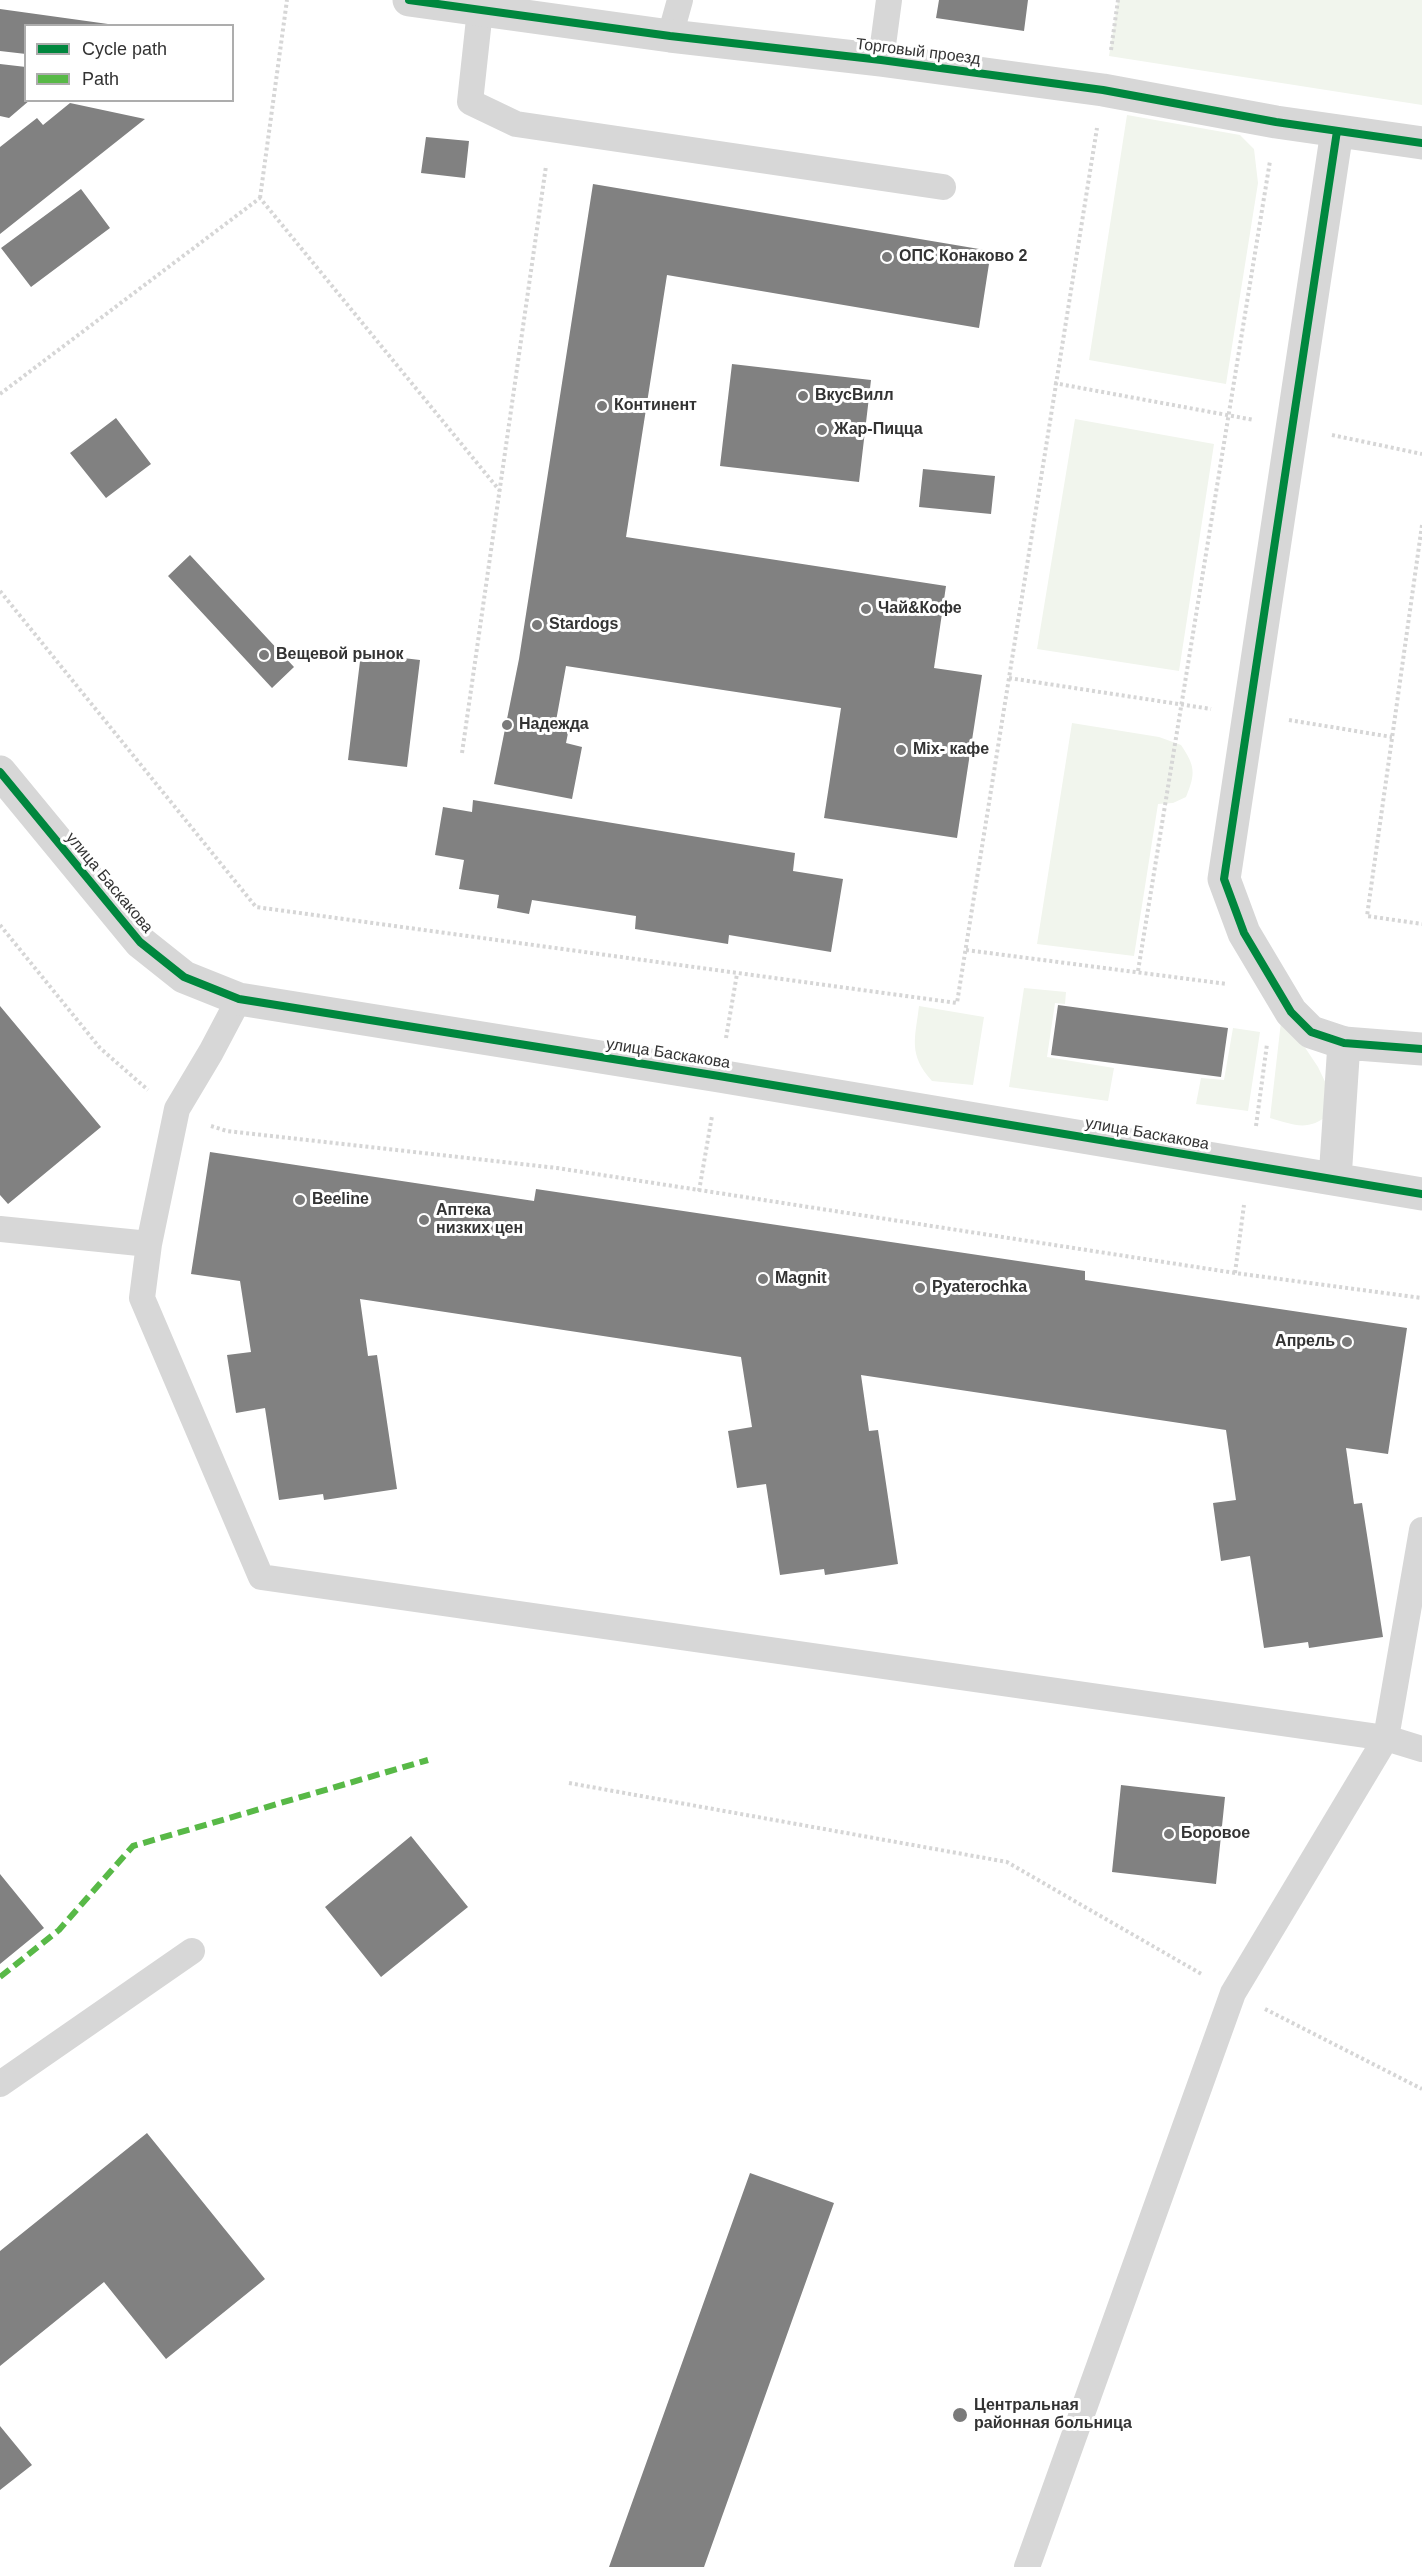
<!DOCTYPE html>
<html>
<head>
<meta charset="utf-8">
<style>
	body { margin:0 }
	#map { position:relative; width:1422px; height:2567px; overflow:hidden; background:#fff; font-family:Helvetica,sans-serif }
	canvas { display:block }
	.legend { position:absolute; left:24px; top:24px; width:210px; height:78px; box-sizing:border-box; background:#fff; border:2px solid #adadad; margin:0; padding:8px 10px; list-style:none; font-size:18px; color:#333 }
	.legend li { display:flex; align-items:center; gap:12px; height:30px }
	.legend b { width:30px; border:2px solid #adadad }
</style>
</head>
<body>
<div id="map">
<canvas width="1422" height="2567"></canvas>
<ul class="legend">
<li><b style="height:8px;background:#00873e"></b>Cycle path</li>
<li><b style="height:8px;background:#58b947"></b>Path</li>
</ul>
</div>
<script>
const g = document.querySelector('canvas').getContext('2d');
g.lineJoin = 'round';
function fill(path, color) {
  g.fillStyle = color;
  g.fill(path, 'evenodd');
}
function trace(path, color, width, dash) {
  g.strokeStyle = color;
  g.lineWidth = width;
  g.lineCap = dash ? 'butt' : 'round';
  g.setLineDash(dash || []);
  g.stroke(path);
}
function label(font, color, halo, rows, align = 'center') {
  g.font = font + ' Helvetica,sans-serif';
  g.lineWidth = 6;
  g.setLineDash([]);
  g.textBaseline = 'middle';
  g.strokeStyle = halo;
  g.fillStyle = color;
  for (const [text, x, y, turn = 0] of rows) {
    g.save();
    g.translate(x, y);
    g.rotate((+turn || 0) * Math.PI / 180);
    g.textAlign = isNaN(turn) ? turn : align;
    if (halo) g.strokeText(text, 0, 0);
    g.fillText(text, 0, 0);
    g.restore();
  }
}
fill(new Path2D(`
	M1118,0h304v105l-313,-49z
	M1127,115l113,20 14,14 4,34 -32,201 -137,-24z
	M1075,419l139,25 -35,227 -142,-22z
	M1072,723l87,14 22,8c14,21 15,28 5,52l-13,6 -15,1 -24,152 -97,-12z
	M1024,988l42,4 -1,12 -10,-1 -8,54 67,11 -6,33 -99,-14z
	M919,1006l65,11 -11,68 -41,-4c-24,-27 -17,-41 -13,-75z
	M1282,1013l36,54 11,23 1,24c-23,18 -35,11 -60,4z
	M1233,1028l27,4 -12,79 -52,-7 5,-26 23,2z`), '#f1f5ed');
fill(new Path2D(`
	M939,0h89l-4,31 -88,-13z
	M0,9l108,15v2h-82v28l-26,-3z
	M0,64l26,3v33h4l-21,18 -9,-2z
	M70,103l75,16 -145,115v-87l37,-29 6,7z
	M426,137l43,4 -4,37 -44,-5z
	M593,184l398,67 -12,77 -312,-53 -41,262 320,49 -12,82 48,7 -25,163 -133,-20 17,-110 -275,-42 -10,55 14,2 -4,20 16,4 -10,52 -78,-15 25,-125z
	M81,189l29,39 -79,59 -30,-39z
	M732,364l139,16 -12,102 -139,-16z
	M116,418l35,46 -45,34 -36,-45z
	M923,469l72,7 -4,38 -72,-7z
	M190,555l104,112 -22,21 -104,-112z
	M361,653l59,7 -13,107 -59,-7z
	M473,800l322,53 -2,18 50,8 -12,73 -102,-17 -1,9 -93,-15 1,-13 -104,-16 -3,14 -32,-6 2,-13 -40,-6 5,-29 -29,-5 8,-48 29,5z
	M1058,1005l170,23 -7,49 -170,-22z
	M0,1006l101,121 -93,77 -8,-9z
	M210,1152l324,49 2,-12 549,82v9l322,48 -19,126 -42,-6 8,56 8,-1 21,134 -74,11 -1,-6 -44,6 -14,-92 -29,5 -8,-58 23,-3 -10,-70 -365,-55 8,56 9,-1 20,134 -73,11 -1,-6 -44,6 -14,-91 -29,4 -9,-57 24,-4 -11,-70 -381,-58 8,57 9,-1 20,134 -73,11 -1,-6 -44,6 -14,-92 -29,5 -9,-58 24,-3 -11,-71 -49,-7z
	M1121,1785l104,12 -9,87 -104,-12z
	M411,1836l57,71 -87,70 -56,-70z
	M0,1874l44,54 -44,36z
	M147,2133l118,146 -99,80 -62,-77 -104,84v-115z
	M750,2173l84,30 -130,364h-95z
	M0,2426l32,39 -32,25z`), '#818181');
trace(new Path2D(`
	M1111,50l7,-50
	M260,198l27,-198
	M1054,383l200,37
	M0,394l260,-196 240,293
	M1332,435l90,19
	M1422,525l-55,391 55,8
	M0,591l256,316 701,96 140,-875
	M1009,678l202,31
	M1289,720l103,17
	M462,753l84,-587
	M0,925l100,123 48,42
	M966,950l261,34
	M1138,971l132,-810
	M726,1038l11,-64
	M211,1126l16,5 330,37 678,105 187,25
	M1256,1126l11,-82
	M699,1191l13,-75
	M1235,1273l9,-68
	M569,1783l438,79 196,113
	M1265,2009l157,80`), '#d6d6d6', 4, [3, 3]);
trace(new Path2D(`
	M480,10l-10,92 46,22 427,63
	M670,36l10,-36
	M881,60l8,-60
	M239,999l-28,53 -34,57 -28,135 -7,54 119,279 1125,161 36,11
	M0,1229l149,15
	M0,2084l192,-133
	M1027,2567l206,-574 153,-255 36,-208`), '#d7d7d7', 26);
trace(new Path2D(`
	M409,0l261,36 211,24 222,30 173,32 146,21
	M1337,131l-113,748 20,54 47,79 20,20 33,11`), '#d7d7d7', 33);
trace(new Path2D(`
	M0,772l140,170 44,35 55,22 480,77 703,118
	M1335,1179l9,-136 78,6`), '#d7d7d7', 33);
trace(new Path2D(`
	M0,1977l59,-47 74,-84 295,-86`), '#58b947', 6, [12, 6]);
trace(new Path2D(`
	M409,0l261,36 211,24 222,30 173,32 146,21
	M1337,131l-113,748 20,54 47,79 20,20 33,11 78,6
	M0,772l140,170 44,35 55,22 480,77 703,118`), '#00873e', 8);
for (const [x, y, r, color] of [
	[887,257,6,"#7a7a7a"],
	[803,396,6,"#7a7a7a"],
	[602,406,6,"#7a7a7a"],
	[822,430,6,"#7a7a7a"],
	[866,609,6,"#7a7a7a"],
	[537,625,6,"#7a7a7a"],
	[264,655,6,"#7a7a7a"],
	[507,725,6,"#7a7a7a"],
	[901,750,6,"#7a7a7a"],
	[300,1200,6,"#7a7a7a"],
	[424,1220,6,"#7a7a7a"],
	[763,1279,6,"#7a7a7a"],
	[920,1288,6,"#7a7a7a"],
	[1347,1342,6,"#7a7a7a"],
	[1169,1834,6,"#7a7a7a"],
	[960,2415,8,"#7a7a7a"]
]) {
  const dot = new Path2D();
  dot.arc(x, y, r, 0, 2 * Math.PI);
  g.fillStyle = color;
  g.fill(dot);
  trace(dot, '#fff', 2);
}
label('16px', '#333', '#fff', [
	["Торговый проезд",918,52,7],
	["улица Баскакова",109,883,50],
	["улица Баскакова",668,1054,9],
	["улица Баскакова",1147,1134,10]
]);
label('bold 16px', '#333', '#fff', [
	["ОПС Конаково 2",899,257],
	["ВкусВилл",815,396],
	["Континент",614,406],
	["Жар-Пицца",834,430],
	["Чай&Кофе",878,609],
	["Stardogs",549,625],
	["Вещевой рынок",276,655],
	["Надежда",519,725],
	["Mix- кафе",913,750],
	["Beeline",312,1200],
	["Аптека",436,1211],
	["низких цен",436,1229],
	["Magnit",775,1279],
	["Pyaterochka",932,1288],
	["Апрель",1335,1342,"right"],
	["Боровое",1181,1834],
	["Центральная",974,2406],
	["районная больница",974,2424]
], 'left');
</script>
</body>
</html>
